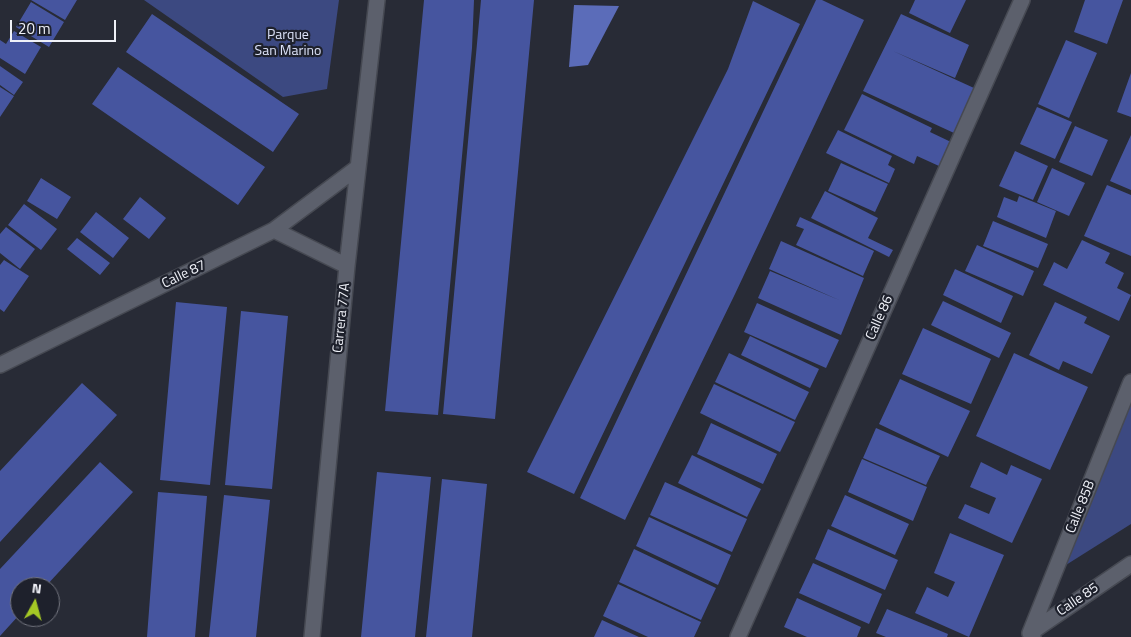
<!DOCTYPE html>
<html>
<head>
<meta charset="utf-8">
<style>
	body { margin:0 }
	#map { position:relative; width:1131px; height:637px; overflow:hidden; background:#282b36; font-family:"Titillium Web",sans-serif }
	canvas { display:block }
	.north { position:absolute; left:10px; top:577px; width:50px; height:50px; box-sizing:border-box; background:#1e212c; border:1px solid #72747e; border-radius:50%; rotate:7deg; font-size:14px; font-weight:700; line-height:20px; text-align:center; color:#eff1f8 }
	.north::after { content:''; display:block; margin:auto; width:18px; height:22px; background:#a4c825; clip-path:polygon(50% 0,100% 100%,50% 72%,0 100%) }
	.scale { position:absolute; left:10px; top:20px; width:106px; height:22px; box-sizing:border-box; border:2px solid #eff1f8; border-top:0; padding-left:6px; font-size:15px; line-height:18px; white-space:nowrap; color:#eff1f8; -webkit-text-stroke:4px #1e212c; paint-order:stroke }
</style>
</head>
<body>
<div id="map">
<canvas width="1131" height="637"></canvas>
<div class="north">N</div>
<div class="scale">20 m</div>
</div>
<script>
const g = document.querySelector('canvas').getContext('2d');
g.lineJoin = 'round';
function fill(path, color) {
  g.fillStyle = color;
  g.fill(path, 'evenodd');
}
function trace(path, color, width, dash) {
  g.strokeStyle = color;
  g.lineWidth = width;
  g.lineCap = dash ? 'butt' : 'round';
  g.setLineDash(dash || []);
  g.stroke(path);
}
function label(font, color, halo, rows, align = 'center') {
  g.font = font + ' "Titillium Web",sans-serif';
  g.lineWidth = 4.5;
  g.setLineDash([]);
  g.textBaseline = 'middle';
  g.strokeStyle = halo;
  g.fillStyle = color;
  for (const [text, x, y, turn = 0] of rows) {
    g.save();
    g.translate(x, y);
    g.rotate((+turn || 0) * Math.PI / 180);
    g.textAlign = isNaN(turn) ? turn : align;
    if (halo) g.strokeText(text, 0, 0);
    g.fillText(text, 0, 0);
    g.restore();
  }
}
fill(new Path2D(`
	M144,0h195l-12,89 -44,8z
	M1131,400v124l-73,46z`), '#3c4981');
fill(new Path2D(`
	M574,5l45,1 -31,59 -19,2z`), '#5b6cb9');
fill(new Path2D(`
	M31,0h46l-12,20z
	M424,0h50l-2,48 -34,367 -53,-4z
	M481,0h53l-39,419 -52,-5z
	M816,0h6l42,20 -129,274 -110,226 -45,-22z
	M915,0h51l-16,33 -41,-20z
	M1085,0h38l-16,44 -33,-12z
	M753,1l47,23 -226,470 -47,-22 201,-403z
	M31,2l33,20 -15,25 -33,-20z
	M152,14l147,100 -26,38 -147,-100z
	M901,14l68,31 -14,33 -62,-27 81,37 -20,45 -91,-42z
	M14,31l27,16 -16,27 -25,-16v-18l6,4z
	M1066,40l31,13 -28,65 -31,-14z
	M0,66l23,16 -9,13 -14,-10z
	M118,67l147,100 -27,38 -146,-101z
	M1131,73v44l-14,-5z
	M0,87l14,9 -14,21z
	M862,94l70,34 -2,4 21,10 -12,24 -22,-10 -3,8 -70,-34z
	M1037,107l35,15 -17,37 -35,-15z
	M1075,126l33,14 -16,36 -33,-14z
	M838,130l54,26 -4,9 7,4 -6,14 -63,-30z
	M1131,135v55l-21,-9z
	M1015,151l33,15 -15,34 -34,-14z
	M841,163l47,21 -13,28 -47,-21z
	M1052,168l33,15 -16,33 -32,-14z
	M41,178l30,19 -14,22 -30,-18z
	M1107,185l24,10v61l-47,-20z
	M825,191l53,27 -10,20 25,12 -4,7 -78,-39z
	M1019,196l37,15 -10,27 -49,-21 7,-20 13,5z
	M140,197l26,21 -17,21 -26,-20z
	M24,204l33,25 -16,21 -33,-25z
	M96,212l33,26 -16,20 -33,-26z
	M800,217l74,34 -11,25 -67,-31 8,-16 -8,-3z
	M993,221l55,23 -10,24 -55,-22z
	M6,227l29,22 -15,20 -20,-16v-19z
	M77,238l33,25 -10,12 -33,-26z
	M1082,240l28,13 -5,10 19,10 -7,15 14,7 -12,26 -76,-36 11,-23 13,7z
	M781,241l83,37 -23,57 -83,-37 12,-27 69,29 -70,-31z
	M977,245l57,26 -11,25 -58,-25z
	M4,260l25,16 -25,36 -4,-3v-44z
	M955,269l58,27 -12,27 -58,-28z
	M943,301l68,32 -12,25 -68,-33z
	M176,302l51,5 -17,178 -50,-5z
	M1055,302l32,15 -3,6 26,13 -18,38 -29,-13 -4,9 -30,-15z
	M757,303l82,37 -13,28 -82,-36z
	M241,311l47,5 -16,173 -47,-4z
	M923,328l68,31 -20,45 -69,-30z
	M750,336l69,33 -9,19 -69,-33z
	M729,353l80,39 -14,28 -80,-38z
	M1014,353l74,34 -38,83 -74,-34z
	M900,379l70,32 -22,46 -69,-33z
	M82,383l35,32 -117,127v-71z
	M714,384l81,38 -15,30 -80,-39z
	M711,423l66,31 -14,30 -66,-30z
	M876,428l64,28 -14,29 -63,-27z
	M692,455l69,34 -14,28 -69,-34z
	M862,459l65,28 -14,34 -65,-29z
	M100,462l33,30 -88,95h-25v27l-20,22v-67z
	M981,462l26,13 4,-10 31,14 -30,64 -54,-25 7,-14 24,10 7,-16 -26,-11z
	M377,472l54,5 -16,160h-54z
	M442,479l45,5 -15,153h-46z
	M665,482l82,37 -15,33 -82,-37z
	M158,492l49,4 -12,141h-48z
	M224,495l46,5 -14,137h-47z
	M845,495l64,29 -14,31 -64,-29z
	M649,517l82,38 -13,30 -82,-39z
	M828,529l70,31 -13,30 -70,-31z
	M950,533l54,22 -35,82 -54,-24 12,-26 21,10 7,-15 -21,-9z
	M634,549l82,39 -15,32 -82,-38z
	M813,563l69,31 -13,30 -70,-31z
	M618,584l83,38 -7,15h-46l-45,-21z
	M797,598l64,29 -4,10h-50l-23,-10z
	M887,609l61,25 -1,3h-61l-10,-4z
	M602,620l37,17h-45z`), '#46559f');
const street = new Path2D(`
	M274,230l73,36
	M0,365l274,-135 83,-62
	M1030,633l101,-69
	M312,637l35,-371 30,-266
	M738,637l284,-637
	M1033,637l-3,-4 101,-251`);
trace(street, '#464952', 18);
trace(street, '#5c606c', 15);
label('14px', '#dbe1f7', '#1e212c', [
	["Parque",288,36],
	["San Marino",288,52]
]);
label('14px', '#eff1f8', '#1e212c', [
	["Calle 87",184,275,-26],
	["Carrera 77A",342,318,-84],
	["Calle 86",880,318,-66],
	["Calle 85B",1081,507,-68],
	["Calle 85",1078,600,-34]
]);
</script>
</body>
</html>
